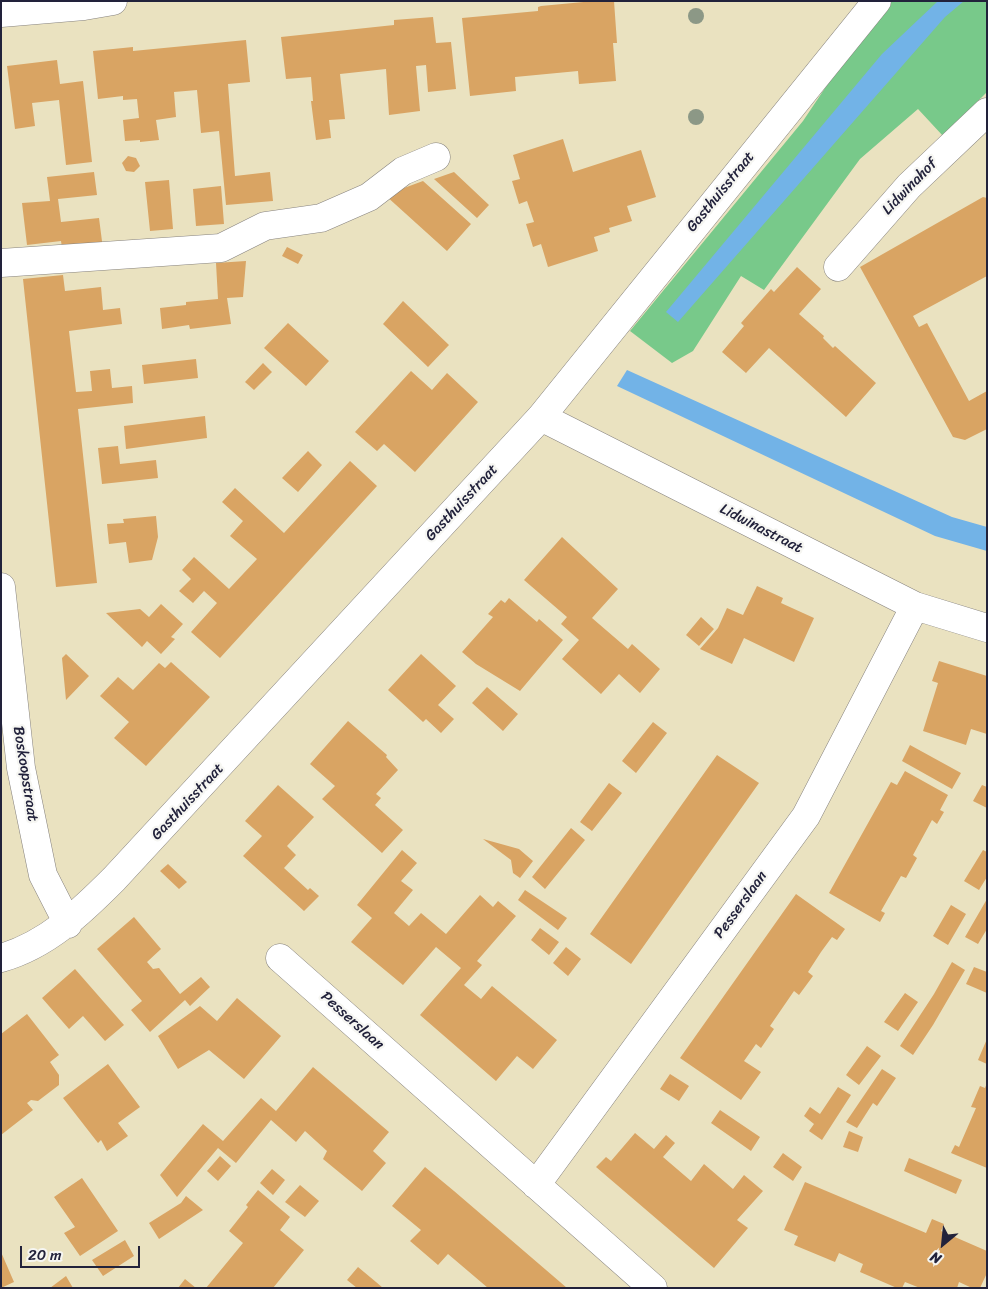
<!DOCTYPE html>
<html>
<head>
<meta charset="utf-8">
<style>
	body { margin:0 }
	#map { position:relative; width:988px; height:1289px; overflow:hidden; background:#eae2c0; font-family:Sriracha,sans-serif }
	canvas { display:block }
	.frame { position:absolute; inset:0; border:2px solid #22223b; pointer-events:none }
	.north { position:absolute; left:918px; top:1219px; width:50px; height:50px; -webkit-text-stroke:4px #f6f6f2; paint-order:stroke; rotate:208deg; font-size:14px; font-weight:700; line-height:20px; text-align:center; color:#22223b }
	.north::after { content:''; display:block; margin:auto; width:18px; height:22px; background:#22223b; clip-path:polygon(50% 0,100% 100%,50% 72%,0 100%) }
	.scale { position:absolute; left:20px; top:1246px; width:120px; height:22px; box-sizing:border-box; border:2px solid #22223b; border-top:0; padding-left:6px; font-size:15px; line-height:18px; white-space:nowrap; color:#22223b; -webkit-text-stroke:4px #f6f6f2; paint-order:stroke }
</style>
</head>
<body>
<div id="map">
<canvas width="988" height="1289"></canvas>
<div class="frame"></div>
<div class="north">N</div>
<div class="scale">20 m</div>
</div>
<script>
const g = document.querySelector('canvas').getContext('2d');
g.lineJoin = 'round';
function fill(path, color) {
  g.fillStyle = color;
  g.fill(path, 'evenodd');
}
function trace(path, color, width, dash) {
  g.strokeStyle = color;
  g.lineWidth = width;
  g.lineCap = dash ? 'butt' : 'round';
  g.setLineDash(dash || []);
  g.stroke(path);
}
function label(font, color, halo, rows, align = 'center') {
  g.font = font + ' Sriracha,sans-serif';
  g.lineWidth = 4.5;
  g.setLineDash([]);
  g.textBaseline = 'middle';
  g.strokeStyle = halo;
  g.fillStyle = color;
  for (const [text, x, y, turn = 0] of rows) {
    g.save();
    g.translate(x, y);
    g.rotate((+turn || 0) * Math.PI / 180);
    g.textAlign = isNaN(turn) ? turn : align;
    if (halo) g.strokeText(text, 0, 0);
    g.fillText(text, 0, 0);
    g.restore();
  }
}
fill(new Path2D(`
	M888,1h99v91l-44,44 -25,-27 -58,50 -96,131 -23,-14 -48,75 -21,12 -42,-32 173,-210 67,-100z`), '#78c98a');
fill(new Path2D(`
	M938,1h26l-19,16 -267,305 -12,-10 216,-258z
	M627,370l325,147 35,10v24l-52,-15 -318,-150z`), '#72b3e7');
fill(new Path2D(`
	M594,1h20l3,42h-4l3,38 -37,3 -1,-13 -63,6 1,14 -46,5 -8,-78 76,-7v-4l3,-1z
	M433,17l3,26 15,-1 5,47 -28,3 -2,-27 -10,1 4,45 -31,4 -3,-46 -46,5 5,45 -16,1 2,18 -15,2 -5,-39h2l-2,-24 -25,2 -5,-42 113,-12v-5z
	M246,40l4,42 -22,2 7,92 35,-4 3,29 -47,4 -7,-74 -18,2 -4,-43 -23,2 2,25 -20,3 3,20 -19,2v-2l-15,1 -2,-21 16,-2 -2,-19 -14,1v-4l-25,3 -5,-48 40,-4v4z
	M57,60l3,24 23,-3 9,81 -26,3 -7,-65 -27,3 3,23 -20,3 -8,-63z
	M563,139l10,33 68,-22 15,47 -29,9 5,15 -23,7 1,4 -16,5 4,14 -50,16 -7,-23 -8,3 -7,-23 8,-2 -7,-21 -8,3 -7,-23 8,-2 -7,-24z
	M128,156l8,2 4,8 -6,6 -8,-1 -4,-8z
	M94,172l3,23 -39,4 3,23 38,-4 4,31 -40,5 -2,-13 -34,4 -5,-42 28,-2 -3,-24z
	M454,172l35,33 -12,13 -43,-39z
	M169,180l4,49 -23,2 -5,-49z
	M423,181l48,43 -24,27 -62,-56z
	M221,186l3,38 -28,2 -3,-37z
	M983,197l4,1v78l-74,40 6,11 8,-4 42,78 18,-10v38l-22,11 -12,-3 -93,-170z
	M287,247l16,8 -5,9 -16,-8z
	M246,261l-3,36 -16,1 4,26 -41,5 -1,-4 -27,4 -2,-21 26,-3v-3l32,-3 -2,-36z
	M797,267l24,22 -22,25 25,22 -1,2 10,10 2,-2 41,37 -30,34 -77,-69 -23,25 -24,-21 22,-26 -3,-3 30,-34 3,3z
	M63,275l2,16 36,-4 2,23 17,-2 2,16 -53,7 7,61 16,-1 -2,-20 20,-2 2,19 20,-2 1,17 -55,6 19,174 -41,4 -33,-308z
	M403,301l46,44 -21,22 -45,-43z
	M288,323l41,38 -23,25 -42,-38z
	M196,359l2,19 -54,6 -2,-19z
	M263,363l9,9 -18,18 -9,-8z
	M411,371l21,19 15,-17 31,29 -63,70 -31,-28 -7,7 -22,-19z
	M205,416l2,22 -81,11 -2,-23z
	M118,446l2,18 36,-4 2,18 -56,6 -4,-36z
	M308,451l14,14 -24,27 -16,-14z
	M350,461l27,25 -157,172 -29,-26 26,-29 -13,-12 -11,12 -14,-12 12,-12 -9,-9 12,-13 35,32 28,-30 -27,-23 13,-15 -21,-19 13,-14 49,45z
	M156,516l2,21 -6,23 -23,3 -3,-21 -17,2 -2,-20 17,-1 -1,-4z
	M562,537l56,52 -26,29 36,31 4,-5 28,25 -20,24 -21,-19 -18,20 -39,-35 17,-19 -18,-16 6,-7 -43,-37z
	M757,586l26,12 -2,5 33,15 -20,44 -50,-24 -12,26 -32,-15 18,-21 9,-20 16,7z
	M509,598l28,24 2,-3 24,21 -43,51 -44,-27 -14,-12 31,-35 -5,-3 13,-14 4,3z
	M161,604l22,20 -12,13 4,2 -14,15 -14,-13 -5,6 -36,-34 34,-4 9,8z
	M701,617l13,12 -15,17 -13,-11z
	M66,654l23,22 -23,24 -4,-42z
	M421,654l35,32 -18,19 16,14 -13,14 -15,-14 -3,3 -35,-32z
	M939,661l48,15v58l-16,-5 -5,16 -43,-14 15,-48 -6,-2z
	M171,662l39,35 -64,69 -32,-28 15,-16 -29,-26 18,-19 15,13 26,-27 6,5z
	M487,687l31,27 -15,17 -31,-28z
	M348,721l39,34 -1,2 12,13 -22,24 5,4 -6,7 28,25 -21,23 -60,-54 13,-13 -25,-22z
	M653,722l14,11 -31,40 -14,-12z
	M910,745l51,28 -9,16 -50,-28z
	M717,755l42,28 -128,181 -41,-30z
	M905,771l43,24 -8,15 4,2 -7,12 -5,-4 -19,35 4,3 -11,20 -5,-2 -20,35 4,2 -5,9 -51,-29 62,-111 6,3z
	M609,783l13,10 -30,38 -12,-9z
	M278,785l36,32 -27,29 9,9 -12,13 24,22 2,-2 9,8 -15,15 -61,-55 19,-20 -17,-15z
	M982,785l5,2v21l-14,-7z
	M571,828l14,12 -40,49 -13,-12z
	M483,839l36,10 14,12 -13,17 -7,-5 -2,-13z
	M402,850l15,13 -16,18 12,9 -19,23 15,13 12,-13 25,21 34,-39 13,12 5,-6 18,15 -39,45 5,4 -18,20 17,14 11,-13 65,54 -24,29 -16,-13 -21,25 -76,-66 41,-47 -25,-21 -33,38 -52,-43 21,-24 -15,-13z
	M983,850l4,2v25l-8,13 -15,-9z
	M168,864l19,18 -8,7 -19,-18z
	M525,890l42,28 -9,12 -40,-30z
	M796,894l49,35 -8,11 -5,-3 -11,15 -13,20 5,4 -14,19 -5,-4 -24,35 4,3 -13,19 -5,-4 -12,17 17,11 -20,28 -61,-42z
	M987,899v30l-9,15 -13,-7z
	M951,905l15,9 -18,31 -15,-9z
	M134,917l27,32 -14,13 6,7 6,-1 21,26 21,-17 9,10 -20,19 -5,-6 -35,32 -19,-22 11,-9 -45,-52z
	M540,928l19,14 -10,13 -18,-15z
	M566,947l15,12 -13,17 -15,-13z
	M952,962l13,8 -32,55 -20,30 -13,-9 34,-52z
	M974,967l13,5v21l-21,-9z
	M75,969l49,56 -19,16 -22,-25 -14,13 -27,-31z
	M905,993l13,9 -20,29 -14,-9z
	M237,998l44,38 -37,43 -35,-29 -31,19 -20,-33 42,-30 17,15z
	M27,1014l32,41 -9,7 9,13v10l-21,16 -7,-1 -4,3 6,7 -32,25v-101z
	M987,1039v25l-9,-4z
	M867,1046l14,10 -22,29 -13,-10z
	M108,1064l32,43 -22,16 10,13 -21,15 -6,-11 -3,3 -35,-45z
	M313,1067l76,65 -16,19 13,12 -24,28 -39,-32 4,-8 -22,-20 -9,11 -25,-22 -35,43 -18,-15 -41,49 -17,-22 43,-51 20,17 38,-43 15,13z
	M882,1069l14,9 -19,28 -4,-3 -16,25 -11,-6z
	M670,1074l19,12 -10,15 -19,-12z
	M987,1083v85l-36,-15 4,-8 4,2 17,-39 -5,-1 9,-21 5,2z
	M838,1087l13,8 -29,45 -13,-9 5,-7 -10,-8 6,-9 10,7z
	M720,1110l40,27 -9,14 -40,-28z
	M849,1131l14,6 -5,15 -15,-5z
	M635,1133l19,16 12,-14 9,8 -12,14 28,24 13,-17 29,25 11,-14 19,16 -26,29 11,8 -34,40 -118,-101 10,-10 5,4z
	M783,1153l19,14 -9,14 -20,-14z
	M220,1156l11,10 -13,15 -11,-10z
	M909,1158l53,22 -6,14 -52,-23z
	M425,1167l29,24 113,97h-79l-40,-34 -10,11 -28,-24 11,-11 -29,-24z
	M272,1169l13,11 -12,15 -13,-12z
	M82,1178l36,53 -38,25 -16,-23 11,-6 -21,-30z
	M805,1182l121,51 6,-14 12,5 -3,7 46,20v22l-7,15h-8l-13,-6 -2,6h-37l-15,-6 -3,6h-5l-37,-16 3,-8 -24,-11 -4,9 -41,-17 4,-9 -14,-6z
	M300,1185l19,16 -14,16 -20,-15z
	M258,1190l32,27 -10,13 24,20 -31,38h-67l37,-45 -14,-12 19,-24 -2,-2z
	M186,1196l17,14 -44,29 -10,-16 32,-20z
	M125,1240l9,16 -31,20 -11,-16z
	M1,1252l13,30 -13,6z
	M358,1267l18,15 7,6h-26l-10,-8z
	M66,1276l7,12h-23z
	M185,1279l11,9h-18z`), '#d9a463');
const minor = new Path2D(`
	M1,13l83,-7 29,-5
	M1,263l220,-15 44,-22 56,-8 48,-21 34,-26 33,-14
	M838,267l71,-81 78,-74
	M541,417l374,189 72,22
	M1,587l20,181 22,107 25,49
	M1,958c46,-13 80,-46 113,-79l427,-462 336,-416
	M280,958l373,330
	M536,1185l270,-369 109,-210`);
trace(minor, '#86827e', 29);
trace(minor, '#fff', 28);
g.fillStyle = '#8c9886';
for (const [x, y] of [
	[696,16],
	[696,117]
]) {
  g.beginPath();
  g.arc(x, y, 8, 0, 2 * Math.PI);
  g.fill();
}
label('15px', '#22223b', '#f6f6f2', [
	["Lidwinahof",910,187,-46],
	["Gasthuisstraat",721,192,-51],
	["Gasthuisstraat",462,503,-47],
	["Lidwinastraat",761,529,27],
	["Boskoopstraat",25,774,81],
	["Gasthuisstraat",188,802,-47],
	["Pesserslaan",741,905,-54],
	["Pesserslaan",352,1021,42]
]);
</script>
</body>
</html>
